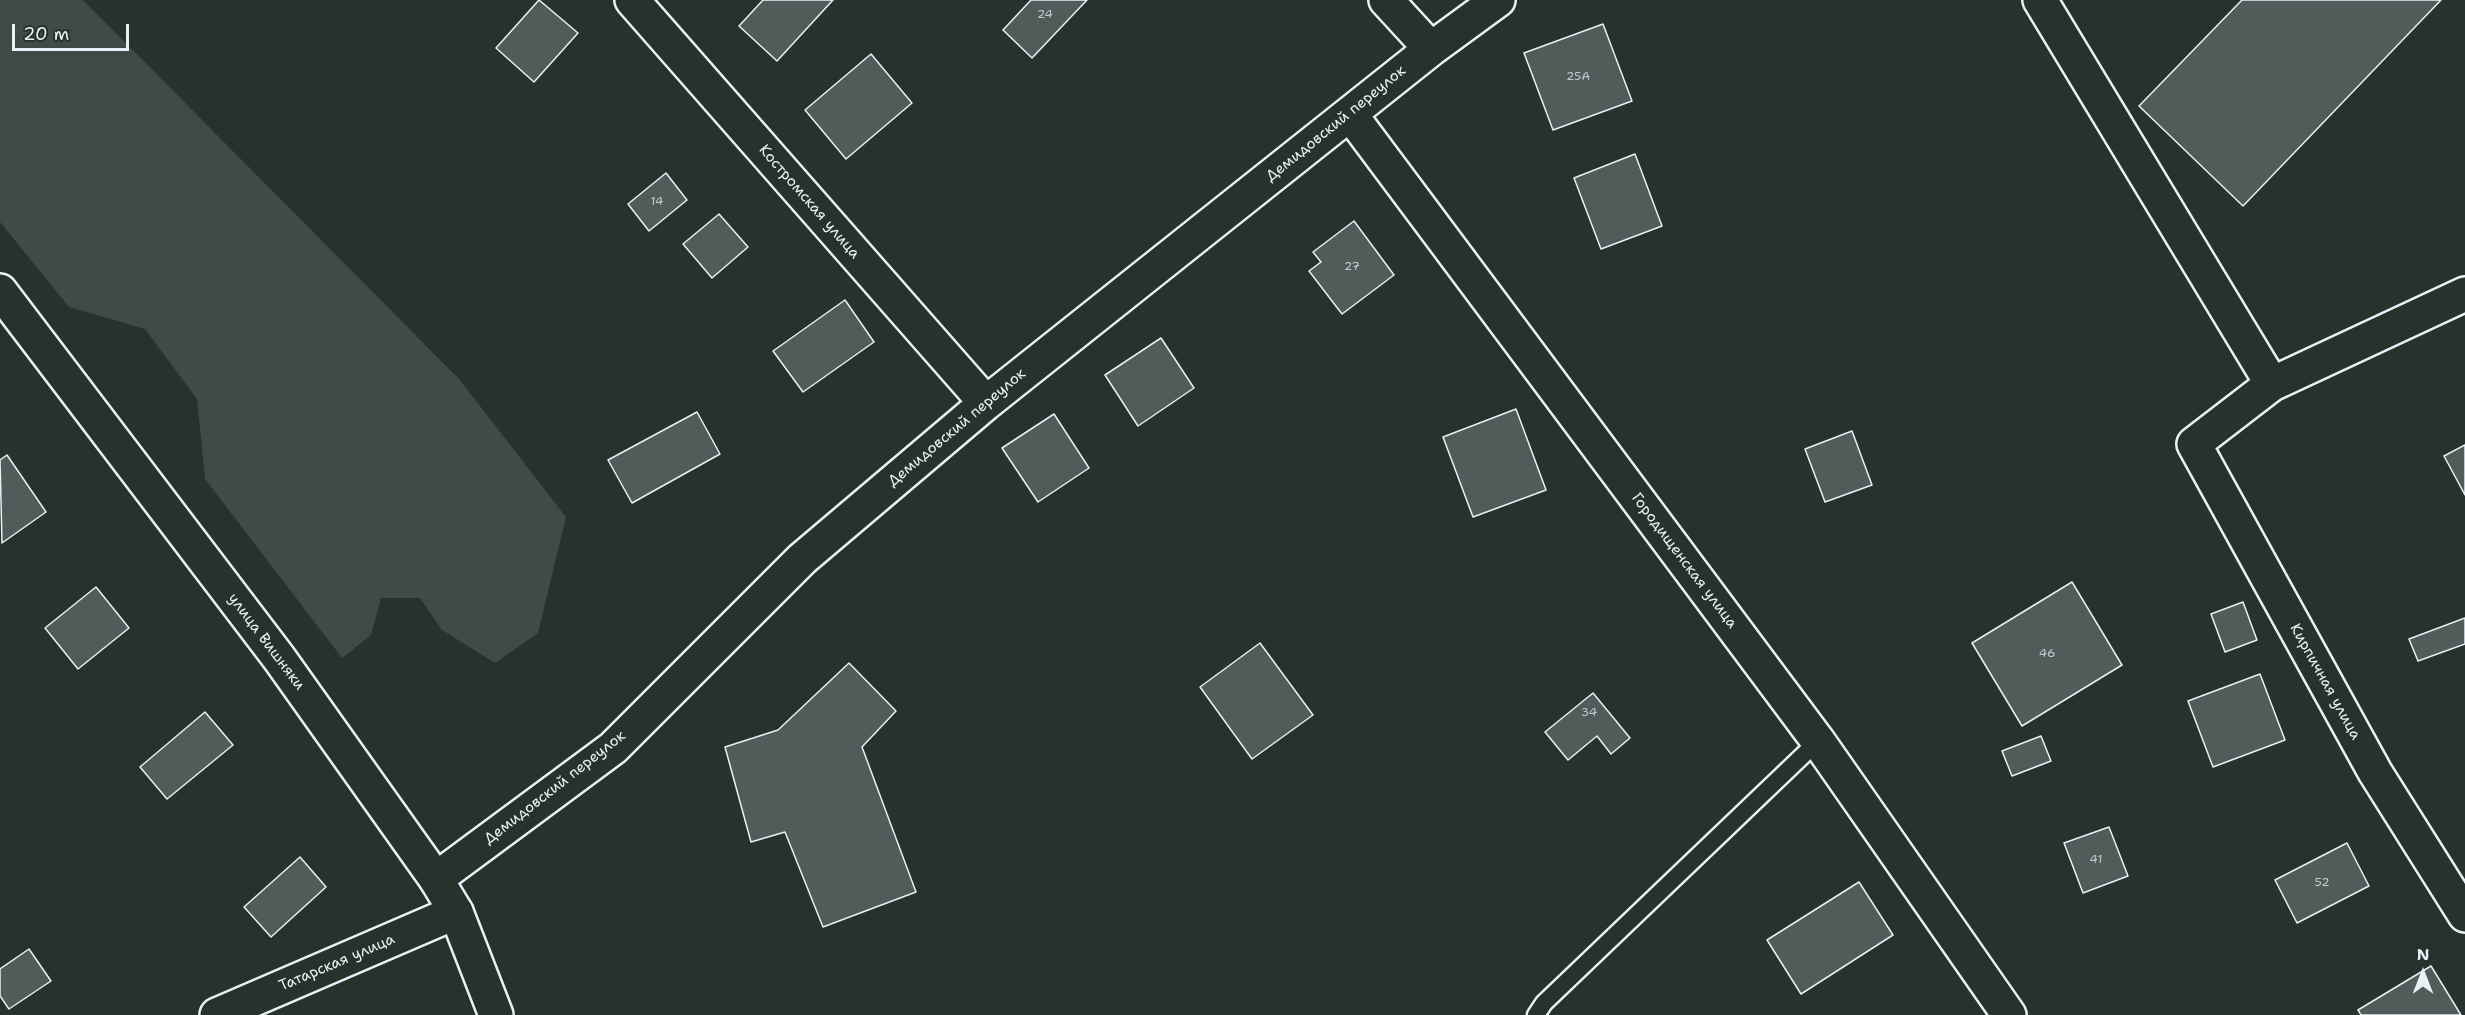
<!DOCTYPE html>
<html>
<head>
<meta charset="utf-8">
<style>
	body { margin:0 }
	#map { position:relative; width:2465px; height:1015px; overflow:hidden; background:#26332d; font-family:"Shantell Sans",sans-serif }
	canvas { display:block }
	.north { position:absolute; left:2393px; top:943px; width:60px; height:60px; -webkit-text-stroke:4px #26332d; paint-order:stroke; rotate:0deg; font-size:16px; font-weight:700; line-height:24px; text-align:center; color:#e8f1f8 }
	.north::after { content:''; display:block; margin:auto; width:21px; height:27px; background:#e8f1f8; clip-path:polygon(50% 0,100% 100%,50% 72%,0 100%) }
	.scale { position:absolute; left:12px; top:24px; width:117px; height:27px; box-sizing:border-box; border:3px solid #e8f1f8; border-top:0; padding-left:8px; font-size:18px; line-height:21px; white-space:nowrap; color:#e8f1f8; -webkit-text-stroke:4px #26332d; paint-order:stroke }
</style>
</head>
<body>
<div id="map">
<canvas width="2465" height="1015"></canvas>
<div class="north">N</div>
<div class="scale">20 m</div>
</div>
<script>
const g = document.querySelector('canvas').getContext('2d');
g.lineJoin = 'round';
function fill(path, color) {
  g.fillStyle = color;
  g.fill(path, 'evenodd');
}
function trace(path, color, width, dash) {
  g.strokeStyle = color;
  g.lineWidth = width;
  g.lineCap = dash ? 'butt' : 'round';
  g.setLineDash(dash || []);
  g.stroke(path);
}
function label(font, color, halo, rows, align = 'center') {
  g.font = font + ' "Shantell Sans",sans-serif';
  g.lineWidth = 6;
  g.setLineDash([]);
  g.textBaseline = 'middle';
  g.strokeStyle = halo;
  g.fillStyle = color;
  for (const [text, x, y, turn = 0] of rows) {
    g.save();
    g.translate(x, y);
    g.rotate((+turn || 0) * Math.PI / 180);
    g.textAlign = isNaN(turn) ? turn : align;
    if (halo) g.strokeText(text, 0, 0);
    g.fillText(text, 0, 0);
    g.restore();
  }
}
fill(new Path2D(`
	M0,0h83l376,379 107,138 -28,116 -43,30 -53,-33 -22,-32h-39l-10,37 -29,23 -137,-179 -8,-80 -52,-70 -76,-22 -69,-85z`), '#3e4b47');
const building = new Path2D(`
	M539,0l39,33 -44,49 -38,-34z
	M763,0h70l-56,61 -38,-35z
	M1031,0h56l-55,58 -29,-28z
	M2242,0h199l-198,206 -104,-100z
	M1603,24l29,77 -79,29 -29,-77z
	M871,54l41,49 -66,56 -41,-49z
	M1635,154l27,72 -61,23 -27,-71z
	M666,173l21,27 -38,31 -21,-27z
	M719,214l29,33 -36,31 -29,-34z
	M1354,221l40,54 -52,39 -33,-43 12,-9 -8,-10z
	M845,300l29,42 -71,50 -30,-41z
	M1161,338l33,50 -56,38 -33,-51z
	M1516,409l30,81 -73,27 -30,-80z
	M697,412l23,42 -88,49 -24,-43z
	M1054,414l35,54 -51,34 -36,-54z
	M1852,431l20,54 -47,17 -20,-53z
	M2465,445v50l-21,-39z
	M7,455l39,57 -44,31 -2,-83z
	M2072,582l50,83 -100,61 -50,-83z
	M96,587l33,41 -51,41 -33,-41z
	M2243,602l14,38 -32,12 -14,-38z
	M2465,618v26l-47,17 -9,-22z
	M1260,643l53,72 -61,44 -52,-72z
	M849,663l47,48 -34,36 54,145 -93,35 -38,-95 -34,10 -26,-95 53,-17z
	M2260,674l25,66 -72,27 -25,-66z
	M1593,693l37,45 -19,16 -14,-18 -29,24 -23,-28z
	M205,712l28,33 -66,54 -27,-32z
	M2041,736l10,25 -39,15 -10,-25z
	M2109,827l19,49 -45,17 -19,-50z
	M2347,843l22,43 -72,37 -22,-43z
	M300,857l26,30 -55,50 -27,-30z
	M1859,882l34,53 -92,59 -34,-54z
	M29,949l22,32 -42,28 -9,-13v-27z
	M2431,966l30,49h-100l-3,-5z`);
fill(building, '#505c59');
trace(building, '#e8f1f8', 1.5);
const lane = new Path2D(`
	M1536,1015l8,-12 274,-262`);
const street = new Path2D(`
	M632,0l354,403
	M1386,0l45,49
	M2040,0l232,384 -78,60 181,328 90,143
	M1350,114l468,627 191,274
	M2272,384l193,-90
	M436,879l177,-131 189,-189 184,-156 445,-354 67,-49
	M217,1015l239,-103`);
const secondary = new Path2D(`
	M0,291l279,367 157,221 20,33 40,103`);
trace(lane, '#e8f1f8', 21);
trace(street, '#e8f1f8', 38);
trace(secondary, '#e8f1f8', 38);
trace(lane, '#26332d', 16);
trace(street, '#26332d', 33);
trace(secondary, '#26332d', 33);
label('12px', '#c2ccd0', null, [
	["24",1045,15],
	["25А",1578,77],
	["14",657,202],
	["27",1352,267],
	["46",2047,654],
	["34",1589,713],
	["41",2096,860],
	["52",2322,883]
]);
label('15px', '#e8f1f8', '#26332d', [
	["Демидовский переулок",1336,124,-39],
	["Костромская улица",809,202,49],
	["Демидовский переулок",957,428,-40],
	["Городищенская улица",1684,561,53],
	["улица Вишняки",266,642,53],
	["Кирпичная улица",2325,682,61],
	["Демидовский переулок",555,788,-38],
	["Татарская улица",337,963,-23]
]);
</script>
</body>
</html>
